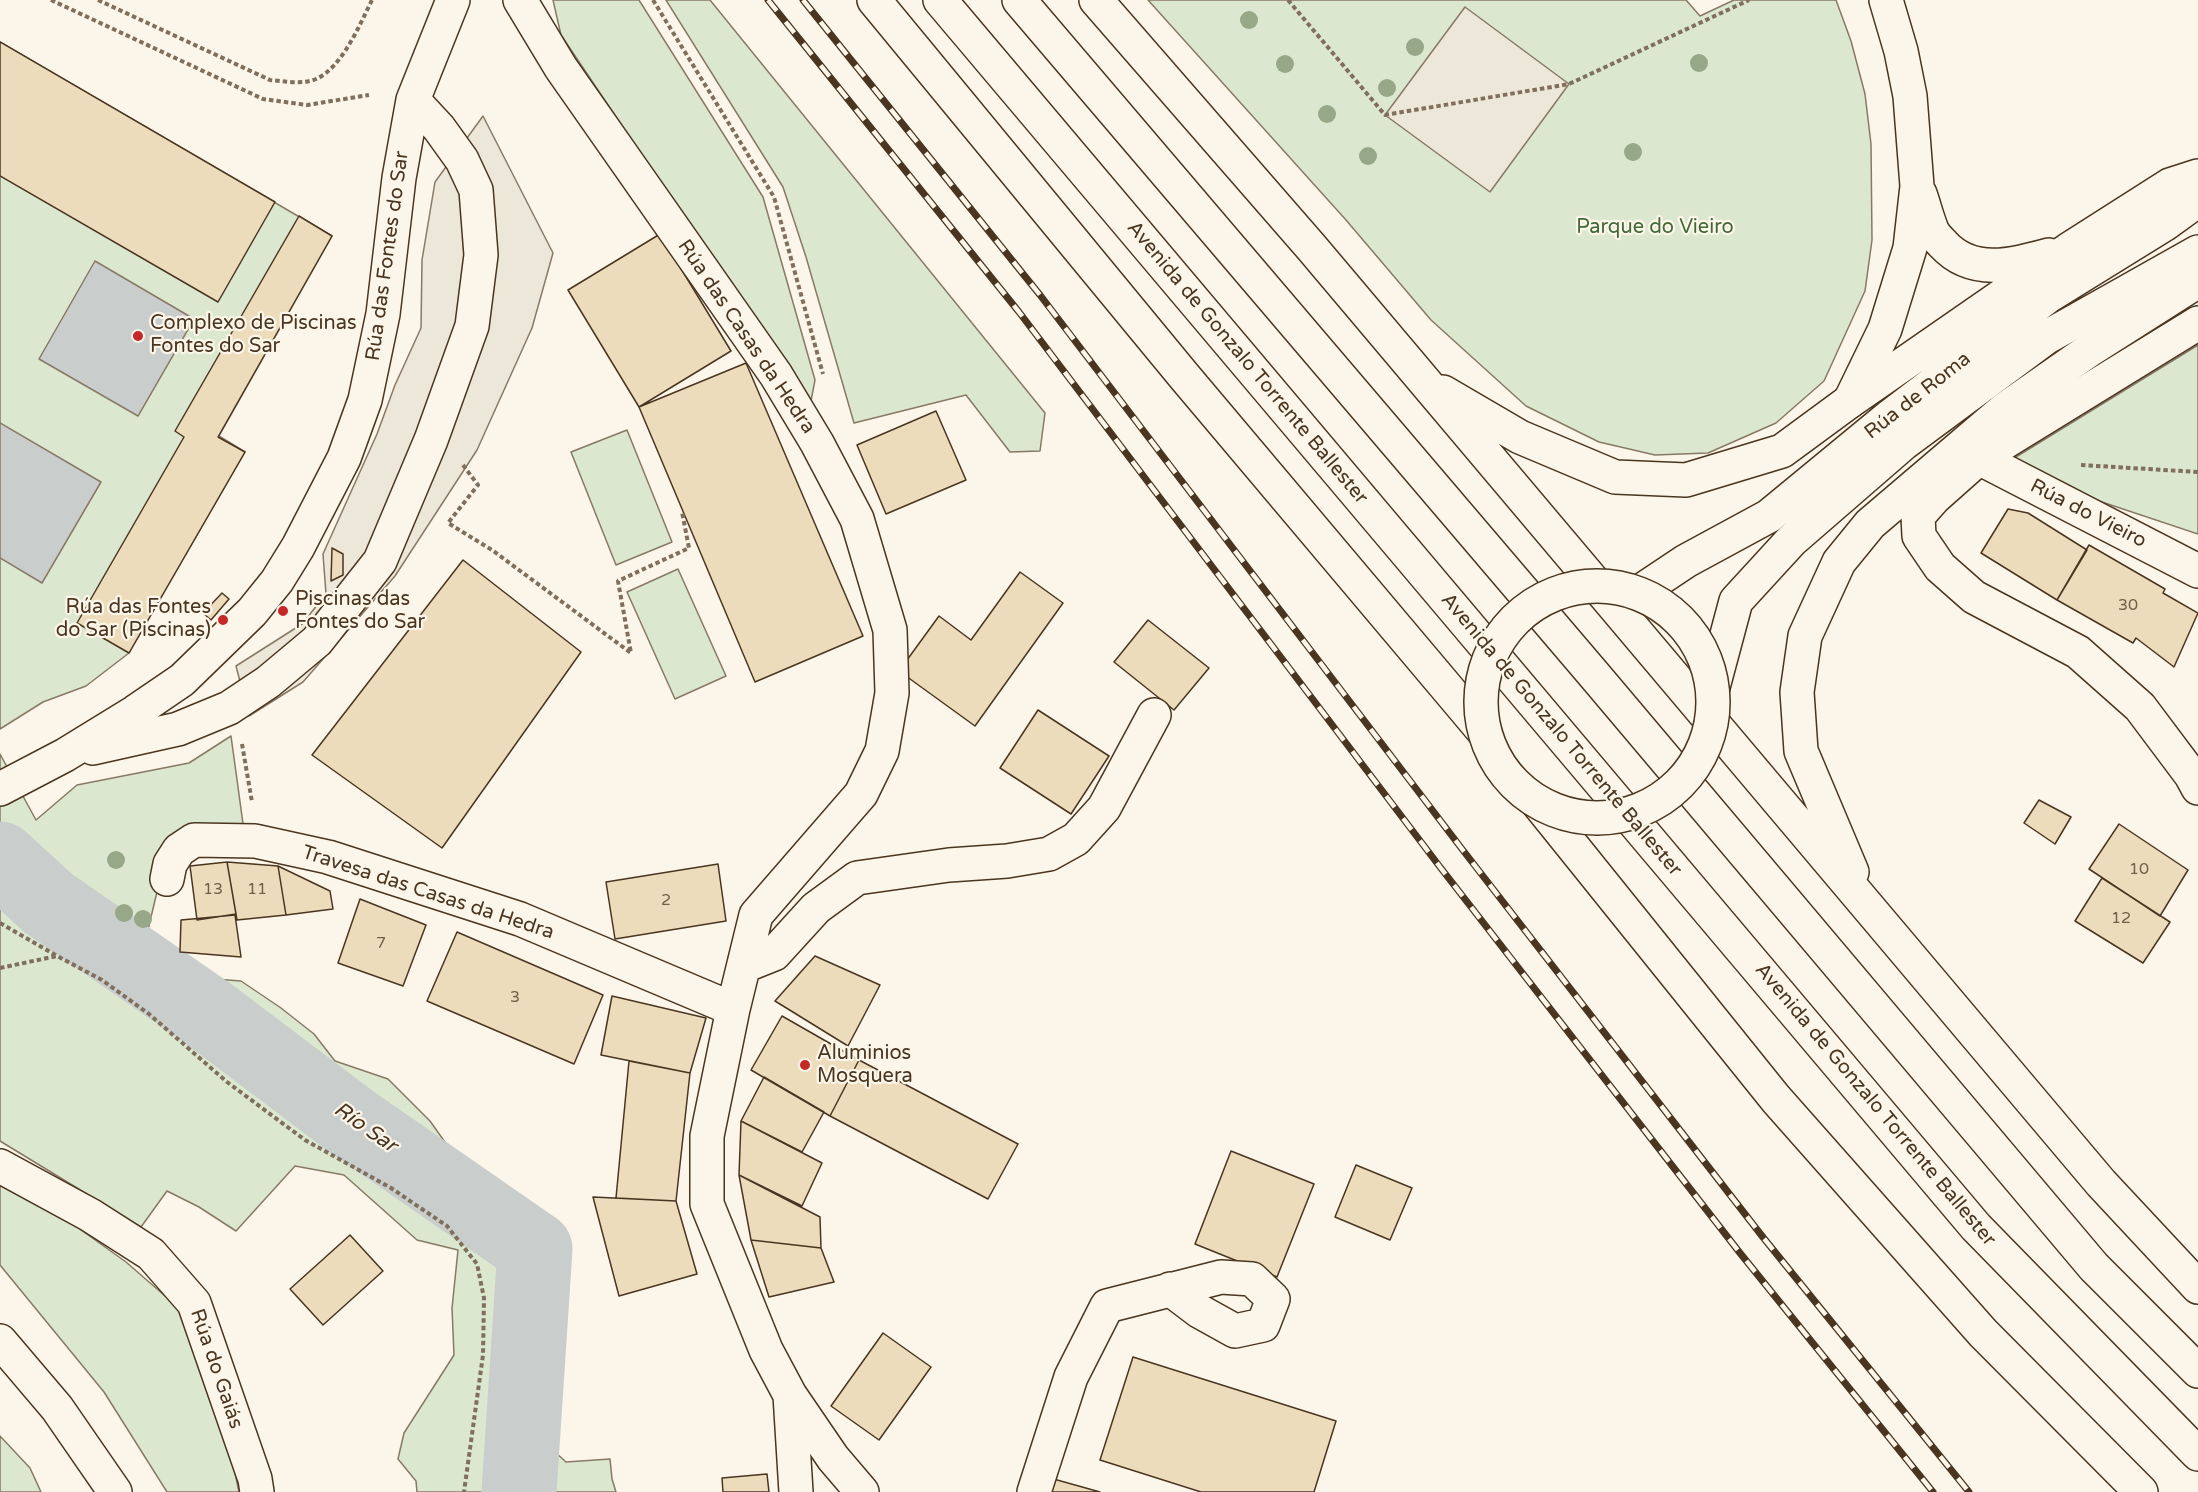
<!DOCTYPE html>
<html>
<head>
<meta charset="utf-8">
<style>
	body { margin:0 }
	canvas { display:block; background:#fbf6e9 }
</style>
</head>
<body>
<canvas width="2198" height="1492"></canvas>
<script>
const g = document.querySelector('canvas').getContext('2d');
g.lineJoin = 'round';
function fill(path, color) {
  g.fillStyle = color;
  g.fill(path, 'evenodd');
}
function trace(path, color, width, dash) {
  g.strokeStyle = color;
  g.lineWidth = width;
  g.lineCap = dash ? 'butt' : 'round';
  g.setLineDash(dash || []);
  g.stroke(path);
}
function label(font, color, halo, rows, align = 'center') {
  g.font = font + ' "Varela Round",sans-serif';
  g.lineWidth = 4.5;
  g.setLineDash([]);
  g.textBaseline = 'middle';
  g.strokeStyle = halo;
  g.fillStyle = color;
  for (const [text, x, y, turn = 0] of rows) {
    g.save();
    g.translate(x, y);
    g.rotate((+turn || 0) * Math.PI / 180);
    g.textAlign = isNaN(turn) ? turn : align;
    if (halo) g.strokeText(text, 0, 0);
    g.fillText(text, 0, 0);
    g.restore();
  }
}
const green = new Path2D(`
	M553,0h86l124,197 52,183 -5,26 -249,-371z
	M666,0h44l335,413 -5,38 -30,1 -44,-57 -112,28 -48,-166 -23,-70z
	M1148,0h538l14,16 34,-16h102l15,41 14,53 6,50 1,96 -7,51 -41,90 -48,42 -68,30 -53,2 -56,-13 -73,-36 -95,-86 -85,-100z
	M0,42l332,194 -113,200 26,16 -116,201 -43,33 -43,16 -43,27z
	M2198,345v189l-183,-61 -4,-13z
	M627,430l45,112 -56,23 -45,-113z
	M678,569l48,107 -51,23 -48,-107z
	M231,736l13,95 -75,10 -26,110 27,21 19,5 52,4 40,27 33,26 21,27 53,18 42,42 27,38 32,17 60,69 -7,151 2,46 22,20 44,-3 2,20 4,13h-199l-1,-11 -18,-22 6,-26 50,-78 -2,-47 6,-58 -41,-10 -73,-65 -49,-9 -59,65 -37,-24 -32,-16 -26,36 -141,-86v-387l36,66 41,-35 112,-22z
	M0,1185l70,37 56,40 61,53 47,153 5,24h-72l-63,-100 -104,-127z
	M0,1436l30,32 11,24h-41z`);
fill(green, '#dce7d0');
trace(green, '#887966', 1.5);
const parking = new Path2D(`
	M1465,7l104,77 -79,108 -105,-77z
	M483,116l70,137 -21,75 -55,122 -82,126 -92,106 -54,34 -13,-50 66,-42 24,-30 -3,-40 54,-120 18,-49 26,-57 1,-68 13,-78z`);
fill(parking, '#ede7d9');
trace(parking, '#887966', 1.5);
const water = new Path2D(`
	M95,261l99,58 -56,97 -99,-57z
	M0,423l101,59 -59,101 -42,-25z`);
fill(water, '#c9cecd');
trace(water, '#887966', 1.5);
trace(new Path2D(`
	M0,859l48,44 158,109 143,108 186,129 -16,243`), '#c9cecd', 75);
const building = new Path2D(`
	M0,42l275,160 -57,100 -218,-126z
	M299,216l33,20 -114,201 27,15 -116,201 -52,-30 107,-186 -9,-6z
	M660,234l71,117 -92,56 -71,-117z
	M746,363l117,273 -108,46 -116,-275z
	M936,411l30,69 -80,34 -29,-69z
	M2008,509l20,4 59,37 -30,50 -76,-47z
	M2089,545l76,44 -2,4 35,20 -24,54 -38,-29 -3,5 -76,-43z
	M332,548l11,6v21l-12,6z
	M463,560l118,92 -139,196 -130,-93z
	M1020,572l43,31 -88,123 -76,-55 40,-55 32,24z
	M222,593l7,6 -18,21 -8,-7z
	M1148,620l61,48 -35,42 -60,-48z
	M1038,710l71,46 -38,58 -71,-46z
	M2039,800l32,17 -16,27 -31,-21z
	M2119,824l69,46 -28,46 -71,-47z
	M227,862l51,4 8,49 -49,5z
	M227,862l9,52 -39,6 -7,-54z
	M718,864l8,57 -111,18 -9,-57z
	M278,866l52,25 3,18 -47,6z
	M2102,878l68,44 -27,41 -68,-42z
	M360,899l66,26 -23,61 -65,-23z
	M235,915l6,42 -61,-5 1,-32z
	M457,932l146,63 -29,69 -147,-63z
	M815,956l65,29 -32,61 -73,-45z
	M612,996l94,22 -16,55 -89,-18z
	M782,1016l77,44 -29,56 -79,-46z
	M859,1060l159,84 -30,55 -158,-83z
	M629,1061l61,12 -14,128 -60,-3z
	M764,1077l60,35 -22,40 -61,-31z
	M741,1121l81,42 -20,43 -63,-31z
	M1231,1151l83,33 -37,93 -82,-33z
	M1356,1165l56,23 -22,52 -55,-23z
	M739,1175l81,42 1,31 -70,-8z
	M593,1197l83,4 21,73 -78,22z
	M350,1235l33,36 -60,54 -33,-36z
	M751,1240l70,8 13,34 -65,15z
	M883,1333l48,34 -52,73 -48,-34z
	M1133,1357l203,64 -22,71h-113l-101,-32z
	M767,1474l2,18h-46l-1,-14z
	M1050,1478l50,14h-55z`);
fill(building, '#ecdcbc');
trace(building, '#4a3520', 1.5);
const minor = new Path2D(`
	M520,0l41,68 215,307 41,68 40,76 33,111 2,63 -10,58 -21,43 -105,121 -23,94 -26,127v68l59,146 24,45 43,63 29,34
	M1920,194c4,11 7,24 12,36 2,5 7,10 11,14 29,32 69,21 106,11
	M2198,323l-219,135 -45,40 -16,18 1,20 21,31 34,30 104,55 62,55 51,68 7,13
	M1853,399l215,-149 102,-65 28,-9
	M1850,401l35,-72 25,-81 7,-62 -7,-90 -9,-45 -15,-51
	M1979,458l219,113
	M1638,593l48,-32 83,-45 119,-98 159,-121 118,-73 33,-24
	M1713,687l23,-86 55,-60 113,-98 143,-106 151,-85
	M93,748l85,-19 51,-21 39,-26 49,-41 63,-80 51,-121 41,-114 9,-71 -5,-65 -14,-30 -23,-32 -26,-28
	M0,789l65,-34 70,-43 47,-32 70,-68 25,-31 21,-34 46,-89 21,-58 18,-86 16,-136 14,-78 40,-100
	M167,879l3,-15 9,-14 15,-10 61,1 73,16 192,62 213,90
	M744,966l30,-12 42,-46 41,-30 92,-13 58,-4 42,-7 27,-15 28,-31 50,-93
	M0,1166l90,49 61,39 43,49 61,176 2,13
	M0,1341l57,67 58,84
	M790,1395l6,97
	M1034,1492l37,-115 36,-71 114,-29 31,2 21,20 -10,26 -28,6 -36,-20 -29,-22`);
const highway = new Path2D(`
	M874,0l310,376 301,357
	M940,0l1036,1227 222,227
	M1019,0l577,677 498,590 104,104
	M1096,0l216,248 789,935 97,104
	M1443,392l77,45 95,40 71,3 96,-29 68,-50
	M1537,802l239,297 207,234 158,159
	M1852,872l-51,-121 -4,-59 8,-56 34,-74 31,-38 135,-115 86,-60 107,-68`);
trace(minor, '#4a3520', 36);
trace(highway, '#4a3520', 36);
trace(new Path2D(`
	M51,0l212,99 44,6 62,-10
	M98,0l172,80c14,1 32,5 46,-1 26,-11 44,-55 56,-79
	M653,0l121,197 49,177
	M1288,0l97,115 184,-31 180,-84
	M463,465l15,20 -30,38 44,27 139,103 -13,-72 71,-33 -7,-36
	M2081,465l117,7
	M242,744l10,58
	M0,923l57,33
	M0,968l57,-12 45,24 47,34 78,68 78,58 86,48 56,38 30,38 7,34 -1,57 -19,137`), '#7f6f5c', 4, [4.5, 3]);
trace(minor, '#fbf6e9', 33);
trace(highway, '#fbf6e9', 33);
const rail = new Path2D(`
	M768,0l251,312 421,555 300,386 193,239
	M803,0l237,295 422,554 300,387 207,256`);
trace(rail, '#4a3520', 7);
trace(rail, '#fbf6e9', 4.5, [14]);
const minorBridge = new Path2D(`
	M1481 702a116 116 0 1 1 232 0a116 116 0 1 1-232 0Z`);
trace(minorBridge, '#4a3520', 36, []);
trace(minorBridge, '#fbf6e9', 33);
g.fillStyle = '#96a887';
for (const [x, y] of [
	[1249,20],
	[1415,47],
	[1699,63],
	[1285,64],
	[1387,88],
	[1327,114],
	[1633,152],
	[1368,156],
	[116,860],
	[124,913],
	[143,919]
]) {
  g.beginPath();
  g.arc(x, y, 9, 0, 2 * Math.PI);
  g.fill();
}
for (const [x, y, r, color] of [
	[138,336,6,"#c62828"],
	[283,611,6,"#c62828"],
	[223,620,6,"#c62828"],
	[805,1065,6,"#c62828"]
]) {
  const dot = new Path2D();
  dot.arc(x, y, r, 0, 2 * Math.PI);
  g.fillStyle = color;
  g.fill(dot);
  trace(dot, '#fbf6e9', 2);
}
label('16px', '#725f47', null, [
	["30",2128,606],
	["10",2139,870],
	["13",213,890],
	["11",257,890],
	["2",666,901],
	["12",2121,919],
	["7",381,944],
	["3",515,998]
]);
label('20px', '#436837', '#fbf6e9', [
	["Parque do Vieiro",1655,228]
]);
label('20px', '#4a3520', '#fbf6e9', [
	["Rúa das Fontes do Sar",388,256,-82],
	["Rúa das Casas da Hedra",746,337,56],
	["Avenida de Gonzalo Torrente Ballester",1247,363,50],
	["Rúa de Roma",1918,396,-38],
	["Rúa do Vieiro",2088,514,27],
	["Avenida de Gonzalo Torrente Ballester",1561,735,50],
	["Travesa das Casas da Hedra",428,893,18],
	["Avenida de Gonzalo Torrente Ballester",1875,1105,50],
	["Rúa do Gaiás",216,1369,71]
]);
label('20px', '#4a3520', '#fbf6e9', [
	["Complexo de Piscinas",150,324],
	["Fontes do Sar",150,347],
	["Piscinas das",295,600],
	["Fontes do Sar",295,623],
	["Rúa das Fontes",211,608,"right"],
	["do Sar (Piscinas)",211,631,"right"],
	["Aluminios",817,1054],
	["Mosquera",817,1077]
], 'left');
label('italic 21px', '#4a3520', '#fbf6e9', [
	["Río Sar",365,1128,35]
]);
</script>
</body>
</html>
